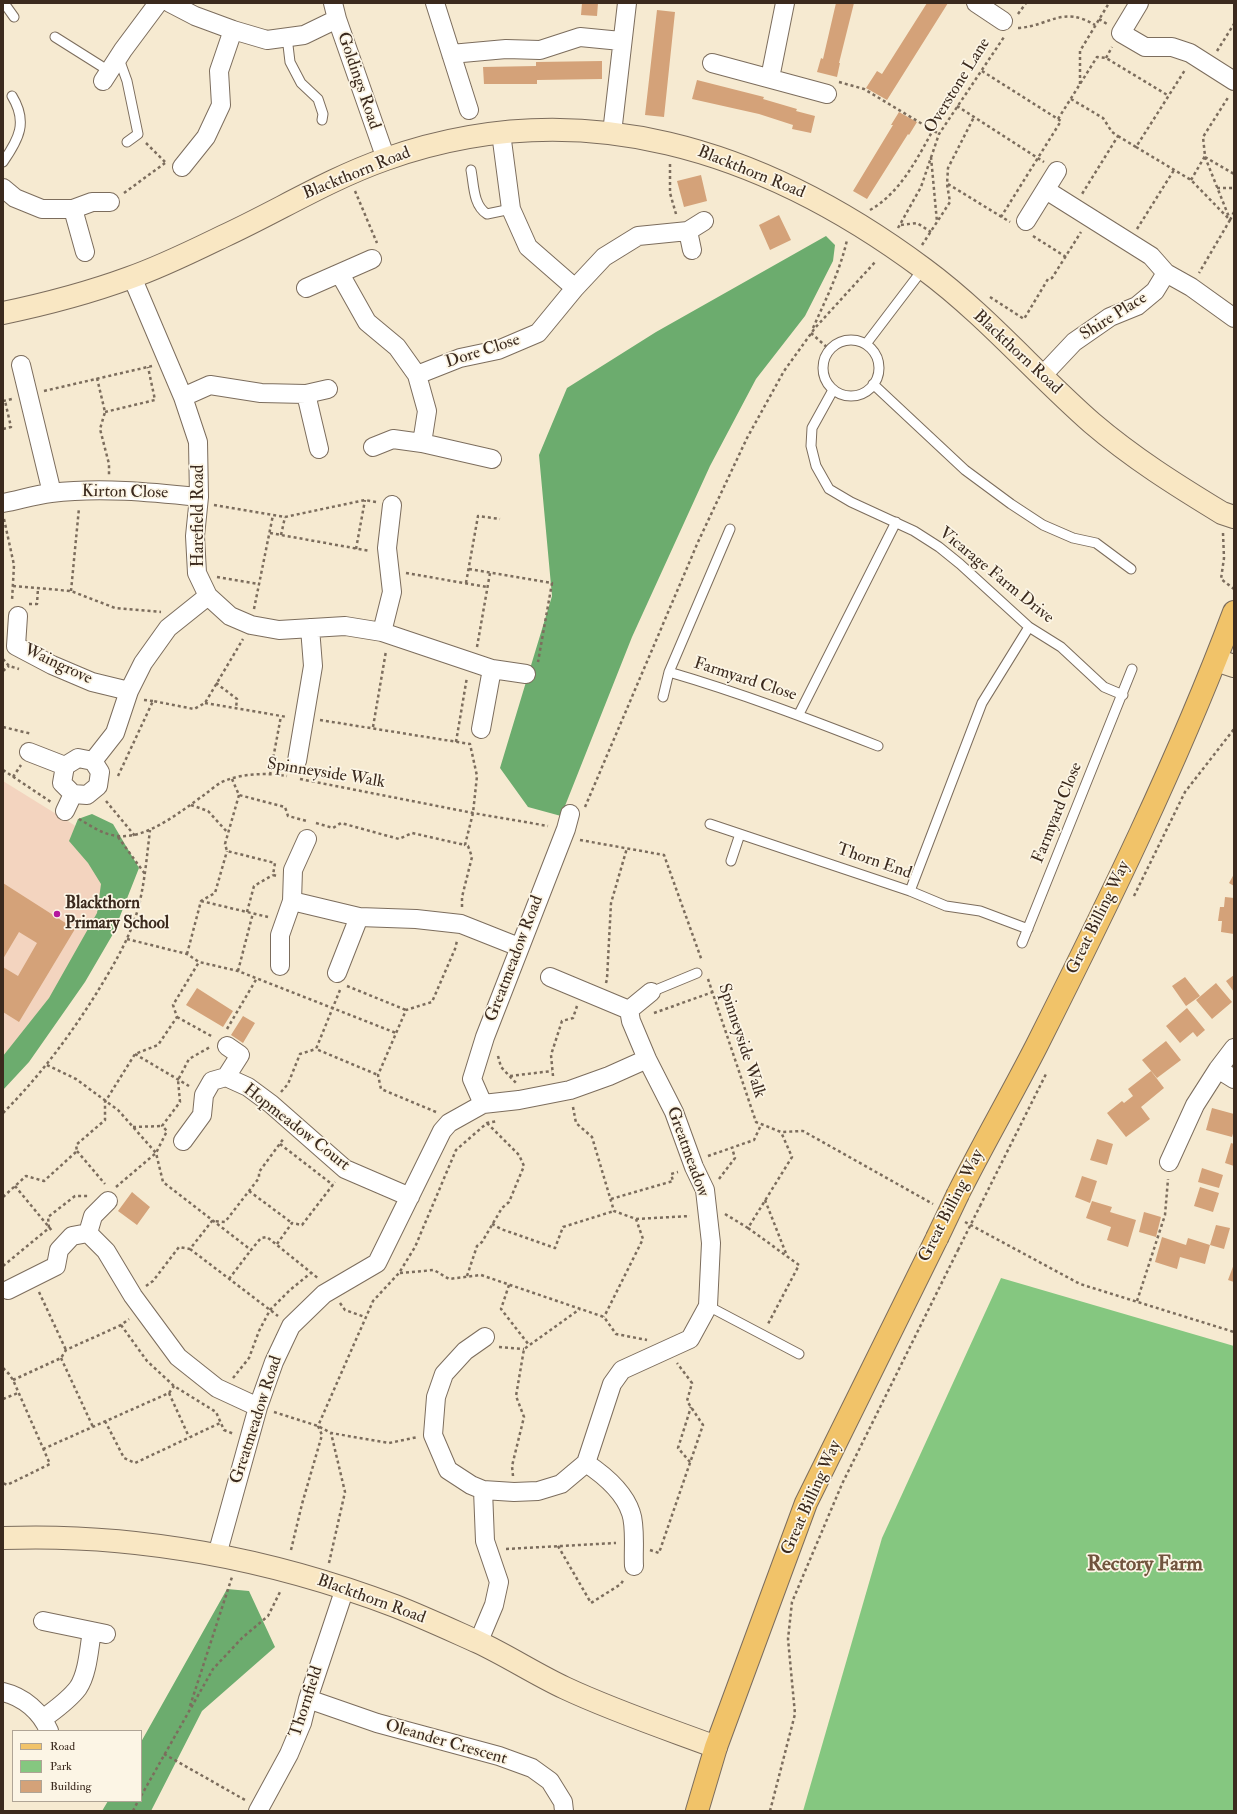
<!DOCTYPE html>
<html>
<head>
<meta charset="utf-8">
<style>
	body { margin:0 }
	#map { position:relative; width:1237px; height:1814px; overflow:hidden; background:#f6ead1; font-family:"IM FELL Double Pica",serif }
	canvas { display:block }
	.frame { position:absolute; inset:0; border:4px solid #3b2a1e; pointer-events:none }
	.legend { position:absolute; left:12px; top:1730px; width:130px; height:72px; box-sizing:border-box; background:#fcf5e5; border:1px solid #afa495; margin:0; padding:5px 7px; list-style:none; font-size:12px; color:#3b2a1e }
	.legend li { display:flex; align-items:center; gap:8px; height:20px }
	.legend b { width:20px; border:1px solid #afa495 }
</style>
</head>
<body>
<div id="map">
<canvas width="1237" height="1814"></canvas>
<div class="frame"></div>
<ul class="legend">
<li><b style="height:5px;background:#f1c369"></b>Road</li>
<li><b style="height:11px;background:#85c780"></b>Park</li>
<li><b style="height:11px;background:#d4a279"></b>Building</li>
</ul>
</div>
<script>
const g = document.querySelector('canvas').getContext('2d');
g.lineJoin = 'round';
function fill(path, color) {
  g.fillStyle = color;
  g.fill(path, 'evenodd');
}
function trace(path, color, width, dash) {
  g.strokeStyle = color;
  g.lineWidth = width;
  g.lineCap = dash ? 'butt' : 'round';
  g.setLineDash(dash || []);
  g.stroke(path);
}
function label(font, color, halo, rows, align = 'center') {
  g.font = font + ' "IM FELL Double Pica",serif';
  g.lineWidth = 3.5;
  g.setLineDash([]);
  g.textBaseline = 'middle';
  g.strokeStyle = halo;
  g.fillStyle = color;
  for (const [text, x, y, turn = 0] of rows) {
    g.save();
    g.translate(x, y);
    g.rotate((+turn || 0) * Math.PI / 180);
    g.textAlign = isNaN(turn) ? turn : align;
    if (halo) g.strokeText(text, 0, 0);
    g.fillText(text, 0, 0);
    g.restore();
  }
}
fill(new Path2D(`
	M3,781l71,44 50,56 -121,196z`), '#f3d4bf');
fill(new Path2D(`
	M1001,1278l233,68v465h-431l79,-273z`), '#85c780');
fill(new Path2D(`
	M826,236l9,9 -2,16 -28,55 -49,63 -46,87 -78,171 -71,179 -33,-9 -28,-39 52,-172 -13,-141 28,-67 89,-56z
	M92,814l21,10 26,44 -26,66 -28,48 -56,80 -26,28v-34l46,-58 48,-85 4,-29 -13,-21 -19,-22 9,-22z
	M227,1589l22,2 26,56 -73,64 -51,100h-49l6,-10h33v-59z`), '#6cac6e');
fill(new Path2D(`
	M582,3h16l-1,13 -16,-1z
	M836,3h18l-15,60h1l-3,14 -20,-5 4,-14 2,1z
	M927,3h21l-61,97 -21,-12 11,-17 5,3z
	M657,10l18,2 -11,105 -19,-2z
	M602,61v18l-65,1v4h-53l-1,-17 53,-1v-4z
	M697,80l67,17 -1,2 34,10 -1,2 19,5 -4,17 -19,-4 1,-4 -34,-11 -67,-15z
	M899,112l18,10 -8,13 -1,-1 -41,65 -14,-8 40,-66h-2z
	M701,175l6,26 -23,6 -7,-26z
	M779,215l12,25 -21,10 -11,-25z
	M1234,874v12l-5,-3z
	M3,883l72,46 -56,93 -16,-10v-45l15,9 19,-33 -18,-11 -16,27z
	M1225,897l9,1v36l-13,-2 1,-11h-4l2,-14h4z
	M1234,975v17l-8,-11z
	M1185,977l15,19 -14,10 -14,-20z
	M1216,983l16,19 -20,17 -16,-19z
	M197,988l36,23 -10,16 -37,-22z
	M1187,1008l18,22 -8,7 -4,-5 -13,11 -14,-17z
	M243,1016l12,7 -12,20 -12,-8z
	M1166,1041l15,19 -24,18 -15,-18z
	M1151,1071l13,17 -23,19 9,12 -24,18 -19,-24 15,-12 2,2 9,-7 -5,-7z
	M1212,1108l22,6v16l-2,7 -26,-7z
	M1097,1139l16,5 -6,21 -17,-5z
	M1231,1143l3,1v22l-9,-3z
	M1202,1168l21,7 -4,13 -21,-6z
	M1082,1176l15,5 -7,22 -15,-6z
	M1200,1187l19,6 -6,19 -19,-6z
	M132,1192l18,15 -13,18 -19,-14z
	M1092,1201l20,6 -2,5 26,8 -8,27 -21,-7 4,-13 -25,-9z
	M1144,1212l17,5 -5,20 -17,-5z
	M1216,1225l14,3 -6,21 -14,-4z
	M1162,1237l24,8 2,-7 22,7 -5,19 -25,-7 -3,12 -22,-7z
	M1234,1264v18l-6,-2z`), '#d4a279');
const lane = new Path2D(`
	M4,3l10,14
	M55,37l54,34
	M287,37l3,25 11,21 17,16 5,15 -1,6
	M118,56l9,25 11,53 -11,8
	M3,162c16,-23 25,-40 9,-66
	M471,170c3,15 2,35 16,44l24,-5
	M823 368a28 28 0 1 1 56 0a28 28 0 1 1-56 0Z
	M866,344l57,-75
	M873,384l92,86 46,34 32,21 30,13 23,5 35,26
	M833,390l-21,38 -1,18 5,20 13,23 22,13 63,29 25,16 21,17 69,63 32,20 43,40 19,8
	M669,672c72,21 140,47 209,74
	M663,697l6,-25 61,-143
	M799,714l97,-192
	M710,824l200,67 36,15 34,5 48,18
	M731,861l9,-27
	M910,891l72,-188 47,-76
	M1022,943l110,-274
	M651,992l46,-19
	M708,1306l91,48`);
const street = new Path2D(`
	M170,3l25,13 38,14 34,10 37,-5 33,-16
	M333,3l4,16 49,140
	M435,3l34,107
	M976,3l27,18
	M1139,3l-18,30 24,14h27l18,6 44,28
	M451,54l55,-5 34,1 40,-13 41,4
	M712,63l115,31
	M770,78l15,-75
	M103,81l20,-31 35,-47
	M501,133l10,76 17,38 47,41
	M612,133l15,-130
	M182,167l24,-30 15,-32 -2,-34 14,-41
	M3,188l12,10 27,11h31l19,-7h18
	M1046,190l105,66 15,17
	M73,209l12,43
	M1026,221l31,-50
	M688,231l4,19
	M340,274l27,48 30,25 20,28 10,36 -5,32
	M132,277l51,120 15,45 1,55 -4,39 2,37 11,23 22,20 21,9 28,5 66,-4 37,6 110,37 34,5
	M306,288l66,-29
	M21,365l31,128
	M417,375l43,-17 38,-8 40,-17 37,-45 29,-31 34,-21 50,-5 16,-10
	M1042,376l32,-34 36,-25 27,-11 18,-15 11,-18 25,14 43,31
	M306,394l13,55
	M183,397l27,-12 51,8 45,1 22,-5
	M373,447l20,-8 29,4 70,16
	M3,503c16,-3 32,-8 48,-10 49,-6 99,-1 148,4
	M18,616l-2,30 36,19 40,17 37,9
	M382,632l10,-40 -5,-44 5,-43
	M481,729l11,-60
	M29,752l36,14
	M93,761l-15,-3 -13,8 -3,17 11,11 14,1 11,-9 2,-14 -7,-11 22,-28 14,-42 14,-28 25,-35 40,-32
	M297,761l16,-95 -3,-38
	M65,811l8,-17
	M292,901l67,16 57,2 45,5 58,23
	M280,966v-31l12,-34 1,-31 14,-31
	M337,973l22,-56
	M629,1010l22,-18
	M1218,1069l16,10
	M226,1077l22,10 23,17 74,65 65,28
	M483,1104l-11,-25 13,-42 81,-208 4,-15
	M183,1141l19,-26 2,-20 8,-14 14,-4 14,-22 -13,-9
	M1169,1162l26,-57 23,-36 16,-21
	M88,1233l18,18 27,45 45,61 39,31 41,19
	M8,1290l48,-24 3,-16 13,-14 16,-3 5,-17 15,-15
	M485,1337l-20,14 -21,23 -8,23 -3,38 15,35 23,15 12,5 31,2 24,-1 23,-7 25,-21 26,-79 10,-14 68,-31 18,-33 3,-63 -6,-53 -11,-23 -20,-55 -27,-53 -16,-38 -2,-11 -79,-33
	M586,1463c18,12 38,28 45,50 5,14 2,38 3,53
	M217,1555l41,-148 16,-45 17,-36 33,-32 53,-31 65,-132 7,-8 34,-19 36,-4 51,-10 39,-14 38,-17
	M43,1621l63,13
	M478,1643l16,-38 5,-23 -14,-41 -2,-51
	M3,1692c21,5 38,20 46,39
	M308,1699l69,24 122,33 33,12 18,13 13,21 1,9
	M44,1718c12,-9 25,-18 34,-30 10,-15 11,-40 14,-57
	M258,1811l31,-57 13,-31 6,-24 37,-111`);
const secondary = new Path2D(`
	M3,313c43,-9 85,-20 126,-35 32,-11 64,-27 95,-42 54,-25 105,-57 162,-77 195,-69 378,-9 538,110 61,45 111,104 168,154 41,35 84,62 130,90l12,4
	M1216,660l18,6
	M3,1538c133,-5 268,21 392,68 28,11 56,24 83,36 30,14 57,32 87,46 49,23 100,40 151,59`);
const primary = new Path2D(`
	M958,1194c25,-50 53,-98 79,-149 71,-141 141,-284 197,-433
	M697,1811l19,-64 90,-244 131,-265`);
trace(lane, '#7c6d5d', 11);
trace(street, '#7c6d5d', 20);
trace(secondary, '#7c6d5d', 24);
trace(primary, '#7c6d5d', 24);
trace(new Path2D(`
	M1018,14l8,-11
	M1099,19l8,5
	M1018,28c32,-2 44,-23 77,-3
	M1217,51l17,-27
	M1106,58l6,-11
	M982,71l79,50 -60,96
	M839,82l25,7 75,45
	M1080,84v-33l29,-48
	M1071,99l32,19 9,14 6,4 -36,58
	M957,106l87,56
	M1058,119l39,-62 9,1 63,38
	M1118,136l18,11 49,-77
	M146,143l19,19
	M1136,147l55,33 39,40 -31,53
	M931,157l6,65
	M1205,157l24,60
	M1205,157l29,17
	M670,164v29l6,21
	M1191,180l14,-24 -2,-19 26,-41
	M948,184l62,38
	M1217,188h17
	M355,191l22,52
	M124,193l41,-30
	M870,210c30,-17 47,-51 63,-80
	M1230,220l4,-8
	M901,225l16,-2 14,9
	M898,228l23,-41 18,-53 65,-97
	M1137,229l37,-59
	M1033,236l33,21
	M922,245l28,-43 -3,-18 1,-16 26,-51
	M990,297l34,22 24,-40 4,-1 29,-46
	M813,328c13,-29 27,-57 34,-88
	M811,333l19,17
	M97,378l8,34 -5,17 9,35v11
	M44,391l108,-25
	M3,401l9,-2
	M105,412l50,-12 -7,-33
	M3,429l8,-2 -6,-26
	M214,505l71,12 80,-17 11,2
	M4,519l10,46 -2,36
	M270,533l100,18
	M1223,533l1,25 -3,21 13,10
	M281,535l4,-18
	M356,549l9,-49
	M469,569l83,14 -14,79
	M406,573l81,14
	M217,577l42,7
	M466,583l12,-67 22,3
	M13,586l58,5 44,17 46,4
	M71,591l8,-83
	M29,604h8l1,-16
	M254,609l19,-94
	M477,647l13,-74
	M3,659l6,7 10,3
	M3,671l6,-5
	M216,683l21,16 -1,9
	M144,700l9,1
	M205,703l82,14
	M320,720l150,24 7,32 -4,37 -8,32 3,1 4,11 -10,40v10
	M3,727l29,7
	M373,727l13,-76
	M456,742l11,-65
	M3,770l48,32
	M270,775l11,-59
	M118,776l35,-75 41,8 11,-6 38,-64
	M13,777l8,-12
	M232,779l7,16 46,12 3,9 19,5
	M300,779l173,34 75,13
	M239,795l-14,49 2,7 48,12 -2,12 4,1
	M106,801l29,35
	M191,805l17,6 20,22
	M585,807l113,-265 49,-104 37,-67 31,-43 61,-67
	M79,819c12,7 25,16 39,17 30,3 63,-25 86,-41 7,-5 15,-13 23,-15 18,-7 42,-7 60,-4
	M316,823l17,5 8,-5 58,16 13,-6 53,12
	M118,837l27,37
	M580,840l84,15 38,106
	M1134,896l51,-104 49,-63
	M201,901l67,16
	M247,912l7,-26 19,-11
	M127,939l60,15 12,8 39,9 158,62
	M187,954l14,-53 14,-8 12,-42
	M238,971l15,-58
	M708,979l48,143 25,10 22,-1 130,73
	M606,983l1,-4 4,-76 16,-55
	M347,986l59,24
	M340,990l-24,59 62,26
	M654,1013l59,-21
	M177,1017l36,20
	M227,1029l30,-51
	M135,1054l54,32
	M498,1056l3,11 16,17
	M47,1065l29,14 42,31 38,43 7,29 88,68 10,-12 6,-1 52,42
	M510,1076l42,-5
	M553,1076l-2,-21 11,-34 11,-3 4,-12
	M281,1092l7,-8 12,-30 16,-5
	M573,1107l3,16 16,14 22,74 22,8 7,20 -39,78
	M436,1112l-55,-23 -3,-14 28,-65 26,-8 23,-53 2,-8
	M3,1113c36,-36 66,-76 93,-119 17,-28 35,-57 43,-89 6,-25 8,-50 11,-75
	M133,1127l29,-1
	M280,1144l53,41
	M77,1151l28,33
	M708,1156l46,-16 7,-15
	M719,1179l16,-21 -3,-10
	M15,1186l38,46
	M116,1187l40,-34 11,-22 -5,-5 18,-24 -2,-22 11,-21 21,-12
	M249,1191l43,32
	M3,1197l23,-21 18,5 33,-30 -1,-6 29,-25v-18l30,-48 23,-9 19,-28 -4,-12 26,-43
	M611,1199l62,-18 -2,-7 7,-2
	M765,1200l22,56
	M980,1206l66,-132
	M725,1214l23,14 44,-71 -11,-25
	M636,1219l54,-3
	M965,1222l115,62 154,48
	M492,1224l9,5 54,19 8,-21 51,-16
	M748,1228l51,37 -31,59
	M277,1244l15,-21 10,2 33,-43
	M190,1249l88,67
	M3,1266l46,-38 -1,-11 27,-21h13
	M400,1273l34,-3 15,9 32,-4 123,42 12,17 31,6
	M467,1276l10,-30 5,-4 20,-34 7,-6 15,-36 -5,-11 -32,-32
	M229,1279l22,-29
	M509,1285l-8,24 28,36
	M146,1286l7,-5 26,-34 11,2 22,-28 13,1 34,-44v-6l25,-34
	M39,1292l27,58
	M1137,1301l28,-86 3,-36
	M340,1303l5,7 20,7
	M121,1325l26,36 27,25 42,26 8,18 10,4
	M499,1347l25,2
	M61,1358l32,69
	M3,1368l6,6 4,6 37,84 -43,21 -4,-2
	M233,1378l16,-20 10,-27 11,-21 20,-20 22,-18
	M13,1380l48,-22 5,-8 55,-25 8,-6
	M169,1393l20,44
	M3,1399l15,-6
	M274,1412l44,14 13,7 58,10 29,-6
	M105,1421l19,37 11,5 85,-40
	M43,1449l126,-56 5,-7
	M690,1462l-12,-14 13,-41
	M513,1476l-1,-10 12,-49 -8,-21 8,-47 56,-40
	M558,1546l33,57 30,-19 3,-5
	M506,1549l110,-6
	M291,1550l11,-46 20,-69 -4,-9 55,-125 26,-28 16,-26 41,-97 31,-27 11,-2
	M650,1550l9,3 44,-128 -16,-24 5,-18 -15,-20
	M329,1563l16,-71 -14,-59
	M190,1706l42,-129
	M164,1754l81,46
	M141,1796l72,-127 29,-31 26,-22 12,-24
	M133,1811l5,-10
	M770,1811l25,-97 -7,-75 4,-37 50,-118 116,-234`), '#7c6d5d', 2.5, [3, 3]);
trace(lane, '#fff', 9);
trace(street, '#fff', 18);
trace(secondary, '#f9e7c3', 22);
trace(primary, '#f1c369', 22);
const primaryBridge = new Path2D(`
	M937,1238l21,-44`);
trace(primaryBridge, '#7c6d5d', 24, []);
trace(new Path2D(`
	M958,1250l22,-44`), '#7c6d5d', 2.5, [3, 3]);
trace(primaryBridge, '#f1c369', 22);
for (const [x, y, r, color] of [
	[57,914,4,"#b5179e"]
]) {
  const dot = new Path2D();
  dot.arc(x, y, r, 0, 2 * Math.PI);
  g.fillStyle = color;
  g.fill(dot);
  trace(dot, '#fcf5e5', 1.5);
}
label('17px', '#3b2a1e', '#fcf5e5', [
	["Goldings Road",358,81,71],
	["Overstone Lane",958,86,-58],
	["Blackthorn Road",751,173,22],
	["Blackthorn Road",357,174,-22],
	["Shire Place",1114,317,-32],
	["Dore Close",483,352,-18],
	["Blackthorn Road",1017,353,43],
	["Kirton Close",125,493,1],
	["Harefield Road",199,516,-90],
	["Vicarage Farm Drive",996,576,39],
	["Waingrove",58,665,25],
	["Farmyard Close",745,680,18],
	["Spinneyside Walk",326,774,9],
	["Farmyard Close",1058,813,-68],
	["Thorn End",874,862,19],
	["Great Billing Way",1099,918,-64],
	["Greatmeadow Road",515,959,-69],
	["Spinneyside Walk",741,1041,72],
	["Hopmeadow Court",296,1128,38],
	["Greatmeadow",687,1152,70],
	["Great Billing Way",952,1206,-63],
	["Greatmeadow Road",257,1420,-72],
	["Great Billing Way",812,1498,-66],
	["Blackthorn Road",371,1600,20],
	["Thornfield",307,1702,-72],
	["Oleander Crescent",446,1743,16]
]);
label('bold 17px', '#3b2a1e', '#fcf5e5', [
	["Blackthorn",65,904],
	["Primary School",65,924]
], 'left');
label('bold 21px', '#71543e', '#fcf5e5', [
	["Rectory Farm",1145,1565]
]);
</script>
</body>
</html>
